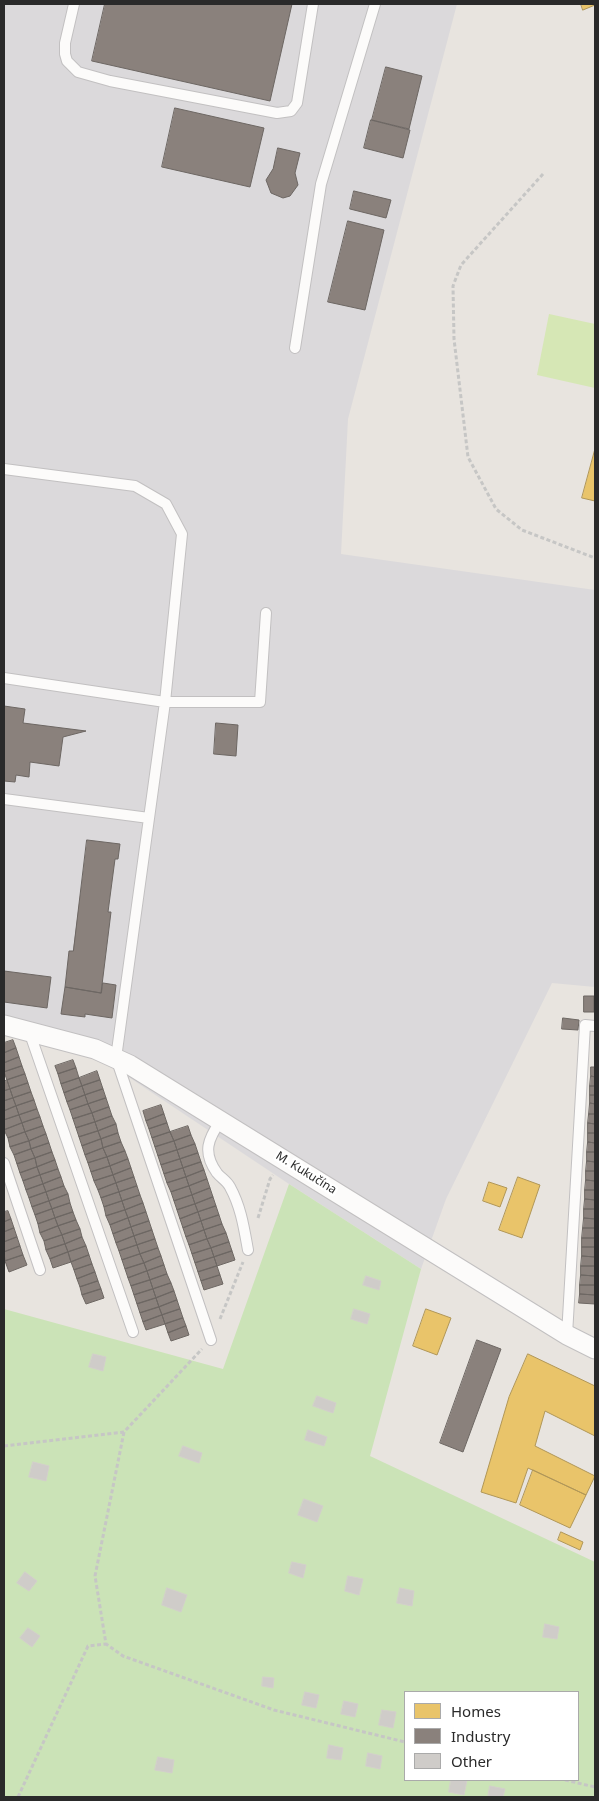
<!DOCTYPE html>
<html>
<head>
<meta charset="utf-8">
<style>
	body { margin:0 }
	#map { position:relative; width:599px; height:1801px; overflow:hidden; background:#e8e4df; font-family:"Noto Sans",sans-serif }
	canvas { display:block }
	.frame { position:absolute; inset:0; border:5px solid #2a2a2a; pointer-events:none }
	.legend { position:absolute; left:404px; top:1691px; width:175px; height:90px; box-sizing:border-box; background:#fff; border:1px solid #aaa; margin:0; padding:6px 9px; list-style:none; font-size:15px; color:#2a2a2a }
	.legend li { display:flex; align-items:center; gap:10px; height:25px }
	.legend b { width:25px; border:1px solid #aaa }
</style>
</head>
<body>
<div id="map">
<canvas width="599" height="1801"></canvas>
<div class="frame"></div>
<ul class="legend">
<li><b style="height:14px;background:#e9c46a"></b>Homes</li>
<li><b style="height:14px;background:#8a817c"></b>Industry</li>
<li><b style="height:14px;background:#cfccc9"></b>Other</li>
</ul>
</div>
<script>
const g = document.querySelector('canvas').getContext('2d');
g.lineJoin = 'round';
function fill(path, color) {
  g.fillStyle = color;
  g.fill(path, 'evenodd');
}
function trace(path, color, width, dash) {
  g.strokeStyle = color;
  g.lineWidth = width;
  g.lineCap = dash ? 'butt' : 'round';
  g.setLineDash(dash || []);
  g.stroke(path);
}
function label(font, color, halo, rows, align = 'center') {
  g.font = font + ' "Noto Sans",sans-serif';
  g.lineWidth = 5;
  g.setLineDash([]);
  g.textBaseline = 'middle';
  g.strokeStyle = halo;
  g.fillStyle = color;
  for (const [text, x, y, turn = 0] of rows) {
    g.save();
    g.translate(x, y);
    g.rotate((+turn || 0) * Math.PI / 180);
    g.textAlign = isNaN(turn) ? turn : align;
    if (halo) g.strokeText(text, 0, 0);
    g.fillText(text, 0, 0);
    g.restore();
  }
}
fill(new Path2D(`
	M4,4h453l-109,415 -7,135 254,36v397l-43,-4 -106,216 -25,70 -132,-85 -183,-122 -102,-28z`), '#dbd9db');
fill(new Path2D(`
	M289,1184l132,85 -51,187 225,106v235h-591v-488l219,60zM405,1692h173v88h-173z`), '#cbe3b7');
fill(new Path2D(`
	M549,314l46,10v64l-58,-13z`), '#d6e7b5');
const homes = new Path2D(`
	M581,4h14v1l-12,5z
	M595,449v52l-13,-3z
	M518,1177l22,8 -18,53 -23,-8z
	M489,1182l18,6 -7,19 -17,-6z
	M426,1309l25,9 -14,37 -24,-9z
	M528,1354l67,32v50l-50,-25 -10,35 60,30 -9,19 -58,-27 -12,35 -35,-11 28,-95z
	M533,1470l53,25 -16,33 -50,-23z
	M561,1532l22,10 -3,8 -22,-10z`);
fill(homes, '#e9c46a');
trace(homes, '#b09657', 1);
const industry = new Path2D(`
	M105,4h187l-22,97 -178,-40z
	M386,67l36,9 -13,53 -37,-9z
	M175,108l89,20 -14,59 -88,-20z
	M371,120l39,10 -7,28 -39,-10z
	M278,148l22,5 -5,20 3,12 -8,11 -7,2 -12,-5 -5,-13 7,-11z
	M354,191l37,9 -5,18 -36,-9z
	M348,221l36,9 -19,80 -37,-8z
	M4,706l21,3 -2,14 63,8 -23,6 -4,29 -29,-4 -1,15 -13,-2 -1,7 -11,-1z
	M216,723l22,2 -2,31 -22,-2z
	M87,840l33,4 -2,15h-3l-7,53h3l-10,81 -36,-6 4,-36h4z
	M4,971l47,6 -4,31 -43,-6z
	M103,983l13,2 -4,33 -27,-4v3l-24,-3 4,-27 36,6z
	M584,996h10v16h-10z
	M563,1018l16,2 -1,10 -16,-1z
	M13,1040l3,8 -12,5v-10z
	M16,1048l3,9 -15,6v-10z
	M19,1057l3,9 -18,6v-9z
	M73,1060l3,8 -18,6 -3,-8z
	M22,1066l3,8 -18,6 -3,-8z
	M591,1067h4v10l-4,-1z
	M76,1068l3,10 -18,6 -3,-10z
	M97,1071l3,9 -18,6 -3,-8z
	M25,1074l3,9 -18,6 -3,-9z
	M591,1076l4,1v9h-5z
	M79,1078l3,8 -18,7 -3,-9z
	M7,1080l3,9 -6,2v-9z
	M100,1080l3,9 -18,6 -3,-9z
	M28,1083l3,9 -18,6 -3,-9z
	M82,1086l3,9 -18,7 -3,-9z
	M590,1086h5v9h-5z
	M10,1089l3,9 -9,3v-10z
	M103,1089l3,9 -18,6 -3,-9z
	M31,1092l3,8 -18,6 -3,-8z
	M85,1095l3,9 -18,6 -3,-8z
	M590,1095h5v9l-5,-1z
	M13,1098l3,8 -12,5v-10z
	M106,1098l3,9 -17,6 -4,-9z
	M34,1100l3,9 -18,6 -3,-9z
	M590,1103l5,1v10h-6z
	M88,1104l4,9 -19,6 -3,-9z
	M161,1105l3,9 -18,7 -3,-10z
	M16,1106l3,9 -15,5v-9z
	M109,1107l3,9 -17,6 -3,-9z
	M37,1109l3,8 -18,6 -3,-8z
	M92,1113l3,9 -19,6 -3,-9z
	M164,1114l3,9 -18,6 -3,-8z
	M589,1114h6v10l-7,-1z
	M19,1115l3,8 -18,7v-10z
	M112,1116l4,8 -18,7 -3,-9z
	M40,1117l3,9 -18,6 -3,-9z
	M95,1122l3,9 -19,6 -3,-9z
	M22,1123l3,9 -17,6 -4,-8z
	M167,1123l3,9 -18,6 -3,-9z
	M588,1123l7,1v9h-7z
	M116,1124l2,9 -17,6 -3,-8z
	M43,1126l3,8 -17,7 -4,-9z
	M188,1126l3,9 -17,6 -4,-9z
	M98,1131l3,8 -19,7 -3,-9z
	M25,1132l4,9 -19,6 -2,-9z
	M170,1132l4,9 -19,6 -3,-9z
	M118,1133l3,9 -18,6 -2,-9z
	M588,1133h7v10l-7,-1z
	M46,1134l3,9 -18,6 -2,-8z
	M191,1135l4,9 -18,6 -3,-9z
	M101,1139l2,9 -18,7 -3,-9z
	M29,1141l2,8 -17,6 -4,-8z
	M174,1141l3,9 -19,6 -3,-9z
	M121,1142l4,9 -18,6 -4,-9z
	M588,1142l7,1v9h-8z
	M49,1143l3,9 -17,6 -4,-9z
	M195,1144l3,9 -18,6 -3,-9z
	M103,1148l4,9 -19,6 -3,-8z
	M31,1149l4,9 -18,6 -3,-9z
	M177,1150l3,9 -19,6 -3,-9z
	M125,1151l3,8 -18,7 -3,-9z
	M52,1152l3,8 -18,7 -2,-9z
	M587,1152h8v10l-8,-1z
	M198,1153l3,9 -18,6 -3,-9z
	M107,1157l3,9 -19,6 -3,-9z
	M35,1158l2,9 -17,6 -3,-9z
	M128,1159l3,9 -18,7 -3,-9z
	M180,1159l3,9 -19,6 -3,-9z
	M55,1160l3,9 -18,6 -3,-8z
	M587,1161l8,1v9h-9z
	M201,1162l3,8 -18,7 -3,-9z
	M110,1166l3,9 -19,6 -3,-9z
	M37,1167l3,8 -17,6 -3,-8z
	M131,1168l3,9 -18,6 -3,-8z
	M183,1168l3,9 -19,6 -3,-9z
	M58,1169l3,8 -18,7 -3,-9z
	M204,1170l3,9 -18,7 -3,-9z
	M586,1171h9v10l-9,-1z
	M40,1175l3,9 -17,6 -3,-9z
	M113,1175l3,8 -18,7 -4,-9z
	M61,1177l3,9 -18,6 -3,-8z
	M134,1177l3,9 -18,6 -3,-9z
	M186,1177l3,9 -18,6 -4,-9z
	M207,1179l3,9 -18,7 -3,-9z
	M586,1180l9,1v9h-10z
	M116,1183l3,9 -18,6 -3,-8z
	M43,1184l3,8 -17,6 -3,-8z
	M64,1186l4,8 -19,7 -3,-9z
	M137,1186l3,9 -18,6 -3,-9z
	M189,1186l3,9 -18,6 -3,-9z
	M210,1188l3,9 -18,7 -3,-9z
	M585,1190h10v10l-10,-1z
	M46,1192l3,9 -17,6 -3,-9z
	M119,1192l3,9 -18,6 -3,-9z
	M68,1194l2,9 -18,6 -3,-8z
	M140,1195l3,8 -18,7 -3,-9z
	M192,1195l3,9 -18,6 -3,-9z
	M213,1197l3,9 -18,6 -3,-8z
	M585,1199l10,1v9h-11z
	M49,1201l3,8 -17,6 -3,-8z
	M122,1201l3,9 -19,6 -2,-9z
	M70,1203l3,9 -18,6 -3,-9z
	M143,1203l3,9 -18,6 -3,-8z
	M195,1204l3,8 -18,7 -3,-9z
	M216,1206l3,9 -18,6 -3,-9z
	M52,1209l3,9 -17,6 -3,-9z
	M584,1209h11v10l-11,-1z
	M125,1210l3,8 -18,7 -4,-9z
	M8,1211l3,8 -7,3v-10z
	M73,1212l3,8 -18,6 -3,-8z
	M146,1212l3,9 -18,6 -3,-9z
	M198,1212l3,9 -18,7 -3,-9z
	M219,1215l3,9 -18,6 -3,-9z
	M55,1218l3,8 -18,7 -2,-9z
	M128,1218l3,9 -18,7 -3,-9z
	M584,1218l11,1v9h-12z
	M11,1219l3,9 -10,4v-10z
	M76,1220l4,9 -18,6 -4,-9z
	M149,1221l3,9 -18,6 -3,-9z
	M201,1221l3,9 -18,7 -3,-9z
	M222,1224l4,9 -19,6 -3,-9z
	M58,1226l4,9 -18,6 -4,-8z
	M131,1227l3,9 -18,7 -3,-9z
	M14,1228l3,9 -13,5v-10z
	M583,1228h12v10h-13z
	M80,1229l2,8 -17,7 -3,-9z
	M152,1230l3,9 -18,6 -3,-9z
	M204,1230l3,9 -18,6 -3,-8z
	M226,1233l3,9 -18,6 -4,-9z
	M62,1235l3,9 -19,6 -2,-9z
	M134,1236l3,9 -18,6 -3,-8z
	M17,1237l3,9 -16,6v-10z
	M82,1237l4,9 -18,6 -3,-8z
	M582,1238h13v9h-13z
	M155,1239l3,9 -18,6 -3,-9z
	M207,1239l4,9 -19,6 -3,-9z
	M229,1242l3,9 -18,6 -3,-9z
	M65,1244l3,8 -18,7 -4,-9z
	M137,1245l3,9 -18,6 -3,-9z
	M20,1246l3,9 -18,6 -1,-9z
	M86,1246l3,9 -18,7 -3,-10z
	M582,1247h13v10l-13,-1z
	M158,1248l3,8 -17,7 -4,-9z
	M211,1248l3,9 -19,6 -3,-9z
	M232,1251l3,9 -18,6 -3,-9z
	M68,1252l3,10 -18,6 -3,-9z
	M140,1254l4,9 -19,6 -3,-9z
	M23,1255l4,10 -18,7 -4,-11z
	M89,1255l3,9 -18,6 -3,-8z
	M161,1256l3,9 -17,6 -3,-8z
	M582,1256l13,1v9h-14z
	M214,1257l3,9 -19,6 -3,-9z
	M144,1263l3,8 -19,7 -3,-9z
	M92,1264l3,8 -18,7 -3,-9z
	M164,1265l3,9 -17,6 -3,-9z
	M217,1266l3,9 -19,6 -3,-9z
	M581,1266h14v10l-14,-1z
	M147,1271l3,9 -19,6 -3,-8z
	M95,1272l3,9 -18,6 -3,-8z
	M167,1274l4,9 -18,6 -3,-9z
	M220,1275l3,9 -19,6 -3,-9z
	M581,1275l14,1v9h-15z
	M150,1280l3,9 -19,6 -3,-9z
	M98,1281l3,8 -19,6 -2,-8z
	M171,1283l3,8 -18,7 -3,-9z
	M580,1285h15v10l-15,-1z
	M101,1289l3,9 -18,6 -4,-9z
	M153,1289l3,9 -19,6 -3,-9z
	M174,1291l3,9 -18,7 -3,-9z
	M580,1294l15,1v9l-16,-1z
	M156,1298l3,9 -19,6 -3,-9z
	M177,1300l3,9 -18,6 -3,-8z
	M159,1307l3,8 -19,7 -3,-9z
	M180,1309l3,9 -18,6 -3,-9z
	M162,1315l3,9 -19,6 -3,-8z
	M183,1318l3,8 -18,7 -3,-9z
	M186,1326l3,9 -18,6 -3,-8z
	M477,1340l24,9 -38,103 -23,-9z`);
fill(industry, '#8a817c');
trace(industry, '#6d6763', 1);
const building = new Path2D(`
	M366,1276l15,5 -2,9 -16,-5z
	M354,1309l16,5 -3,10 -16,-5z
	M93,1354l13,3 -3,14 -14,-4z
	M317,1396l19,7 -3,10 -20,-7z
	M308,1430l19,7 -3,9 -19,-6z
	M183,1446l19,7 -3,10 -20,-7z
	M33,1462l16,4 -3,15 -17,-4z
	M304,1499l19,7 -6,16 -19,-7z
	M292,1562l14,3 -3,13 -14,-5z
	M25,1572l12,9 -8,10 -12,-8z
	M348,1576l15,3 -4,16 -14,-4z
	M167,1588l20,7 -6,17 -19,-7z
	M400,1588l14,3 -2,15 -15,-3z
	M545,1624l14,3 -2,12 -14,-2z
	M28,1628l12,8 -8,11 -12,-9z
	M263,1677l11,1 -1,10 -11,-2z
	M305,1692l14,3 -3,13 -14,-3z
	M344,1701l14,3 -3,13 -14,-3z
	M382,1710l14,2 -3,16 -14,-3z
	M329,1745l14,3 -2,12 -14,-2z
	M368,1753l14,3 -2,13 -14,-3z
	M158,1757l16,3 -2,13 -17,-3z
	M451,1780h16l-3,15 -15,-3z
	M490,1786l15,3 -2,8h-15z`);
fill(building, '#cfccc9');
trace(building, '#d3d0cb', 1);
const lane = new Path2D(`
	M74,4l-9,39v11l2,7 11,11 32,9 167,32 14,-2 6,-8 16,-99
	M295,348l26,-164 54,-180
	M4,469l131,17 31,18 16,30 -17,168 -49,356 95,282
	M4,678l161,24h95l6,-89
	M4,799l145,19
	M29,1031l104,301
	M221,1120c-13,19 -19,32 -4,53 4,5 10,8 13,14 11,20 14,41 18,63
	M4,1163l36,107
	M567,1335l18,-310 10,1`);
const street = new Path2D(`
	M4,1025l91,24 35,16 437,270 28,14`);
trace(lane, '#c2c0c1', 12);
trace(street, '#c2c0c1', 21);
trace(new Path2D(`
	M543,174l-82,91 -8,21 1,53 14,118 28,52 26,21 73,28
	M258,1218l12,-39 3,-4
	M220,1319l23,-57
	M124,1432l-29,144 11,68 17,12 151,54 131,32
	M4,1446l120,-14 78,-83
	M565,1780l30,7
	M18,1797l70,-151 18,-2`), '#c6c6c5', 3, [4, 2.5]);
trace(lane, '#fcfbfa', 10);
trace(street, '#fcfbfa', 19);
label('12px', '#2a2a2a', '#fff', [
	["M. Kukučína",306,1173,32]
]);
</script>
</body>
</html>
